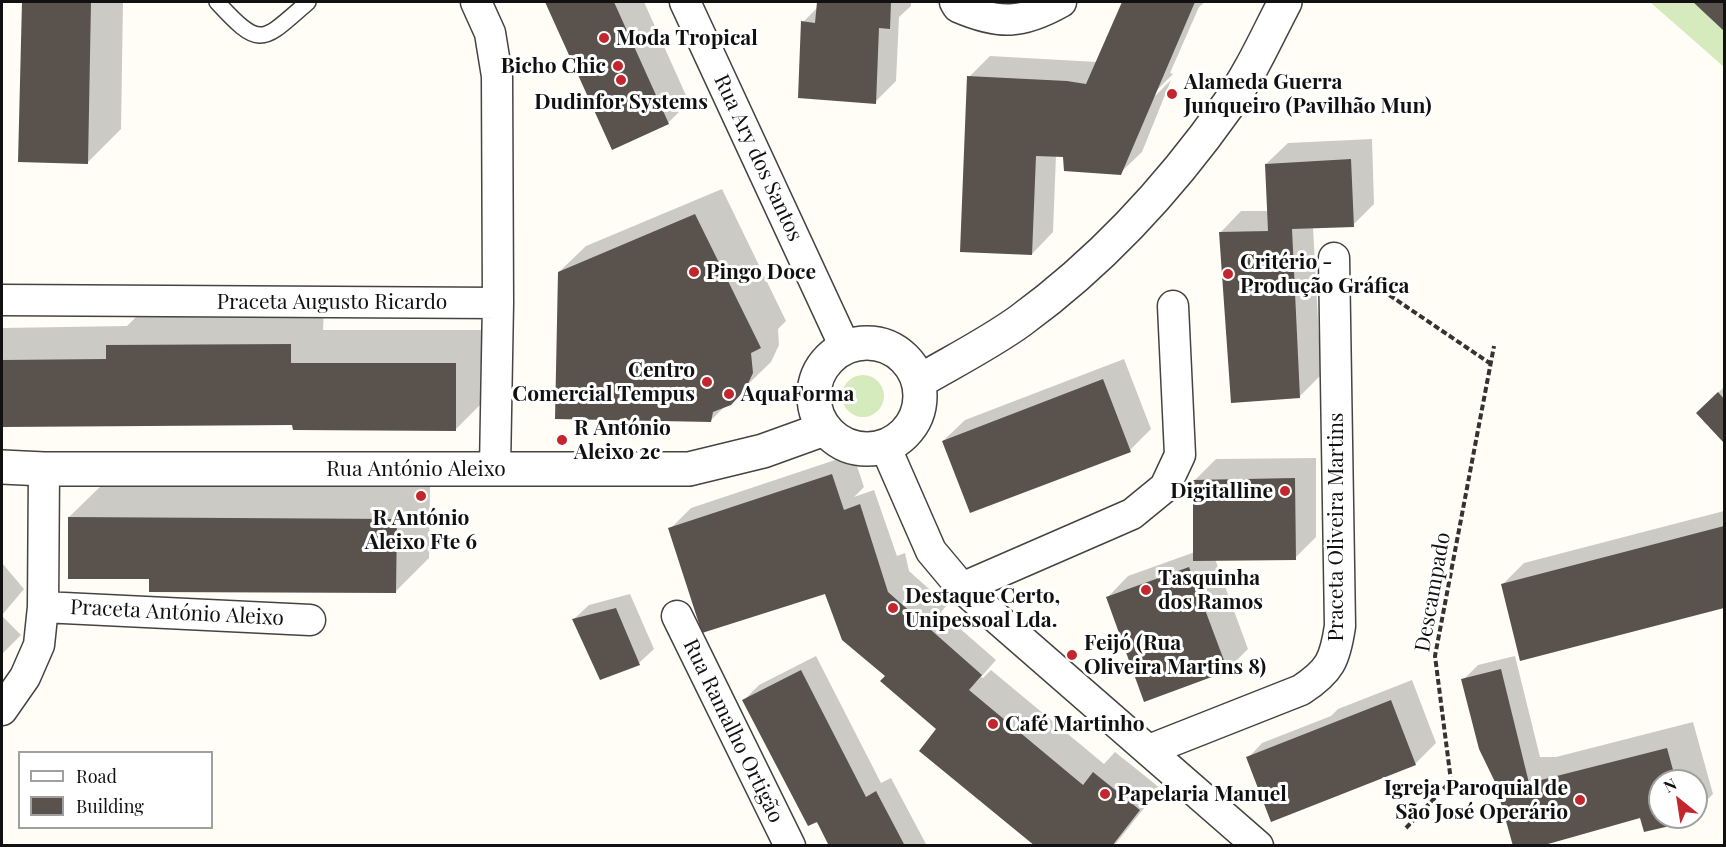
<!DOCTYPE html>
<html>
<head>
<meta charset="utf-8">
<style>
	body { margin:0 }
	#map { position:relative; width:1726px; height:847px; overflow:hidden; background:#fffdf5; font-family:"Playfair Display",serif }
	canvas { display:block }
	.frame { position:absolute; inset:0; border:3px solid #111; pointer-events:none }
	.legend { position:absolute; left:18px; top:751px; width:195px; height:78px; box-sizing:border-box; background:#fff; border:2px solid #a0a0a0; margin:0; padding:8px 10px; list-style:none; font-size:18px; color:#111 }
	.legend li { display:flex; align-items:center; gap:12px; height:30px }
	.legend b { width:30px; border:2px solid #a0a0a0 }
	.north { position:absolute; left:1648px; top:769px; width:60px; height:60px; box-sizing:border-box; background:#fff; border:2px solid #a0a0a0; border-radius:50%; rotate:330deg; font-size:16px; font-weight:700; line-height:24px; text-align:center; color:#111 }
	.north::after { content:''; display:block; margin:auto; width:21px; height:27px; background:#c4262e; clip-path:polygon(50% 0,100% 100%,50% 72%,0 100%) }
</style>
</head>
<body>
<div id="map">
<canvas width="1726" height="847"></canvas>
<div class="frame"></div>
<ul class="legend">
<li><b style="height:8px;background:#fff"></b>Road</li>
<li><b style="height:16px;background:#5a524d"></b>Building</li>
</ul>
<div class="north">N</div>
</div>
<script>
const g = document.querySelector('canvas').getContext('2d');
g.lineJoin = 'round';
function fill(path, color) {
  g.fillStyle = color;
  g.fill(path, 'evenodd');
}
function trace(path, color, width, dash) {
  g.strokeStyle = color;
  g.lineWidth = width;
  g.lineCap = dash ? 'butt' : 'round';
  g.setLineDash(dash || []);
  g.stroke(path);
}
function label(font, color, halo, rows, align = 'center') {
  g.font = font + ' "Playfair Display",serif';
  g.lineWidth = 6;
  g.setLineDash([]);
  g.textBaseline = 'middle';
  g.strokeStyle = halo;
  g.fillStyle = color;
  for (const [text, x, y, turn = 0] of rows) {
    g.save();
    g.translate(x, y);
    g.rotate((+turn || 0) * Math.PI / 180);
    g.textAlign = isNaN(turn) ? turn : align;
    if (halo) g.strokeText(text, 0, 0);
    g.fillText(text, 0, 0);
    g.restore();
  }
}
fill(new Path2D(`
	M1650,2h74v65z
	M842 396a21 21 0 1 1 42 0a21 21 0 1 1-42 0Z`), '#d5ebbd');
fill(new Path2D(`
	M23,2h100l-2,127 -33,33 -68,-2z
	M547,2h97l45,100 -21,21 -55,25z
	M818,2h93v4l-12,11 -3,64 -21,21 -72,-80 15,-15z
	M1124,2h81l-6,5 -29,66 3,1 -21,21v4l19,-19 -29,72 -22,21 -64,-18 -3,77 -21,22 -63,-177 21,-21 107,6z
	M1695,2h29v27z
	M1372,139l2,65 -21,21 -40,2 8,148 -21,21 -80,-163 21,-22h28l-3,-47 22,-21z
	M722,189l64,132 -8,8 1,16 -8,17 -60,58 -152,-148 27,-26z
	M324,311l-1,19h166v66l-34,34 -162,-6 -291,2v-98l125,-2 14,-14z
	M1124,359l27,70 -21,21 -187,-9 22,-21z
	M1724,387v54l-26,-28z
	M853,454l11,33 -10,10 20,-7 23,66 8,-3 4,18 38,34 -6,7 55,48 -15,17 2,1 8,-8 113,94 11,-12 45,36 -46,58h-76l-212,-252 -156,-65 21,-21z
	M1316,458v79l-21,21 -80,1 33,90 -21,21 -120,-72 21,-22 67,-24v-72l21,-21z
	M103,484l327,2 -1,72 -34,34 -326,-75z
	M1724,511v95l-203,53 -19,-74 22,-22z
	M2,563l22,26 -22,26z
	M630,594l24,55 -15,14 -65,-44 15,-14z
	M2,616l19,19 -19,19z
	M816,656l65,127 10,-5 36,68h-96l-87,-146 15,-15z
	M1515,656l25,101h16l137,-35 20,72 -17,17v-30h-36v36h30l-4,4 -45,-4 -145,-36 -33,-101 15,-15z
	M1412,680l24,63 -21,21 -167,-6 14,-15 69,-27 7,-7z`), '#0003');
fill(new Path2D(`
	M22,2h69l-3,162 -70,-2z
	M545,2h69l55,122 -57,26z
	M817,2h74l-1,27 -11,-1 -3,76 -78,-6 3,-77 14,2z
	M1122,2h73l-74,173 -57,-4 -1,-14 -27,-1 -4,99 -72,-3 7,-176 100,5 19,3z
	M1693,2h31v29z
	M1351,159l3,68 -62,2 8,169 -69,5 -12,-171 49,-1 -3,-67z
	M695,214l66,134 -10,5 2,20 -8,17 -14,15 -18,7 -2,10 -156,-3 3,-147z
	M291,344v19h165v68l-163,-1 -1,-5 -290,2v-67l104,-1v-14z
	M1103,379l28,73 -161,61 -28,-72z
	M1718,392l6,7v44l-28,-30z
	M832,474l12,36 16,-6 28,88 94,83 -13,15 114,95 10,-13 47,38 -28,36h-77l-116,-95 17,-22 -56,-48 5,-5 -43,-36 -17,-46 -123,39 -34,-105z
	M1295,478l1,82 -103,1v-81z
	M68,517l329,2 -1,74 -247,-1v-13h-81z
	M1724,526v82l-204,53 -19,-77z
	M1189,567l39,104 -84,31 -38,-105z
	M616,608l24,57 -40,15 -28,-61z
	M1501,669l28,114 138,-35 9,33h-16v36h26l1,5 -43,10 -4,-14 -99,28h-28l-18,-64 -16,-33 -18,-70z
	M801,670l65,127 10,-6 29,55h-76l-12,-24 -9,4 -66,-126z
	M1391,700l25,65 -145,57 -25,-65z`), '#5a524d');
const service = new Path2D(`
	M217,2c44,48 45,40 91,0`);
const minor = new Path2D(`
	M476,2l14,31 7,43 1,227 -3,165
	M685,2l160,345
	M955,2l3,5c42,18 64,17 103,-5
	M2,300l496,3
	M885,446l46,105 31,37 296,258
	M962,588l170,-74 33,-27 15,-32 -7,-149
	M43,607l267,13
	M677,616l113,230
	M2,710l23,-33 14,-32 4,-38 1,-138
	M1149,750l152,-60c29,-19 34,-30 39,-64l-6,-368`);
const tertiary = new Path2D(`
	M814 396a53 53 0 1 1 106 0a53 53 0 1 1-106 0Z
	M918,382c34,-20 70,-38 102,-61 81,-59 150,-134 208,-216 23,-32 39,-69 57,-103
	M2,467l42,2h645l74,-18 61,-22`);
trace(service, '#444', 18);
trace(minor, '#444', 33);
trace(tertiary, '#444', 36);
trace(new Path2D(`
	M1367,280l124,84
	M1406,828l45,-47 -16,-125 59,-310`), '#333', 4, [6, 3]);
trace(service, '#fff', 15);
trace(minor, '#fff', 30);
trace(tertiary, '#fff', 33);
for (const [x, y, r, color] of [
	[604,38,6,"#c4262e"],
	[618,66,6,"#c4262e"],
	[621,80,6,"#c4262e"],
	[1172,94,6,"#c4262e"],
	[694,272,6,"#c4262e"],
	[1228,274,6,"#c4262e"],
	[707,382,6,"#c4262e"],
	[729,394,6,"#c4262e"],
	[562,440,6,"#c4262e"],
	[1285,491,6,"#c4262e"],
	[421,496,6,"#c4262e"],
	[1146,590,6,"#c4262e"],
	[893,608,6,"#c4262e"],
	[1072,655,6,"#c4262e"],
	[993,724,6,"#c4262e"],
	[1105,794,6,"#c4262e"],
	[1580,800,6,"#c4262e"]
]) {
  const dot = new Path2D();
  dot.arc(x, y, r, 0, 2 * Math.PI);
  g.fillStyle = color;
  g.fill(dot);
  trace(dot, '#fff', 2);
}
label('bold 21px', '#111', '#fff', [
	["Moda Tropical",616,38],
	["Bicho Chic",606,66,"right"],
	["Alameda Guerra",1184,82],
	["Junqueiro (Pavilhão Mun)",1184,106],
	["Dudinfor Systems",621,102,"center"],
	["Critério -",1240,262],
	["Produção Gráfica",1240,286],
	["Pingo Doce",706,272],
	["Centro",695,370,"right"],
	["Comercial Tempus",695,394,"right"],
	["AquaForma",741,394],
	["R António",574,428],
	["Aleixo 2c",574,452],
	["Digitalline",1273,491,"right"],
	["R António",421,518,"center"],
	["Aleixo Fte 6",421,542,"center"],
	["Tasquinha",1158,578],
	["dos Ramos",1158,602],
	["Destaque Certo,",905,596],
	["Unipessoal Lda.",905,620],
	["Feijó (Rua",1084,643],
	["Oliveira Martins 8)",1084,667],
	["Café Martinho",1005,724],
	["Igreja Paroquial de",1568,788,"right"],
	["São José Operário",1568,812,"right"],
	["Papelaria Manuel",1117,794]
], 'left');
label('21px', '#111', '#fff', [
	["Rua Ary dos Santos",758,158,65],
	["Praceta Augusto Ricardo",332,302],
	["Rua António Aleixo",416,469],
	["Praceta Oliveira Martins",1336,527,-90],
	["Descampado",1433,592,-80],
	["Praceta António Aleixo",177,613,3],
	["Rua Ramalho Ortigão",733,731,64]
]);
</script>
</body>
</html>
